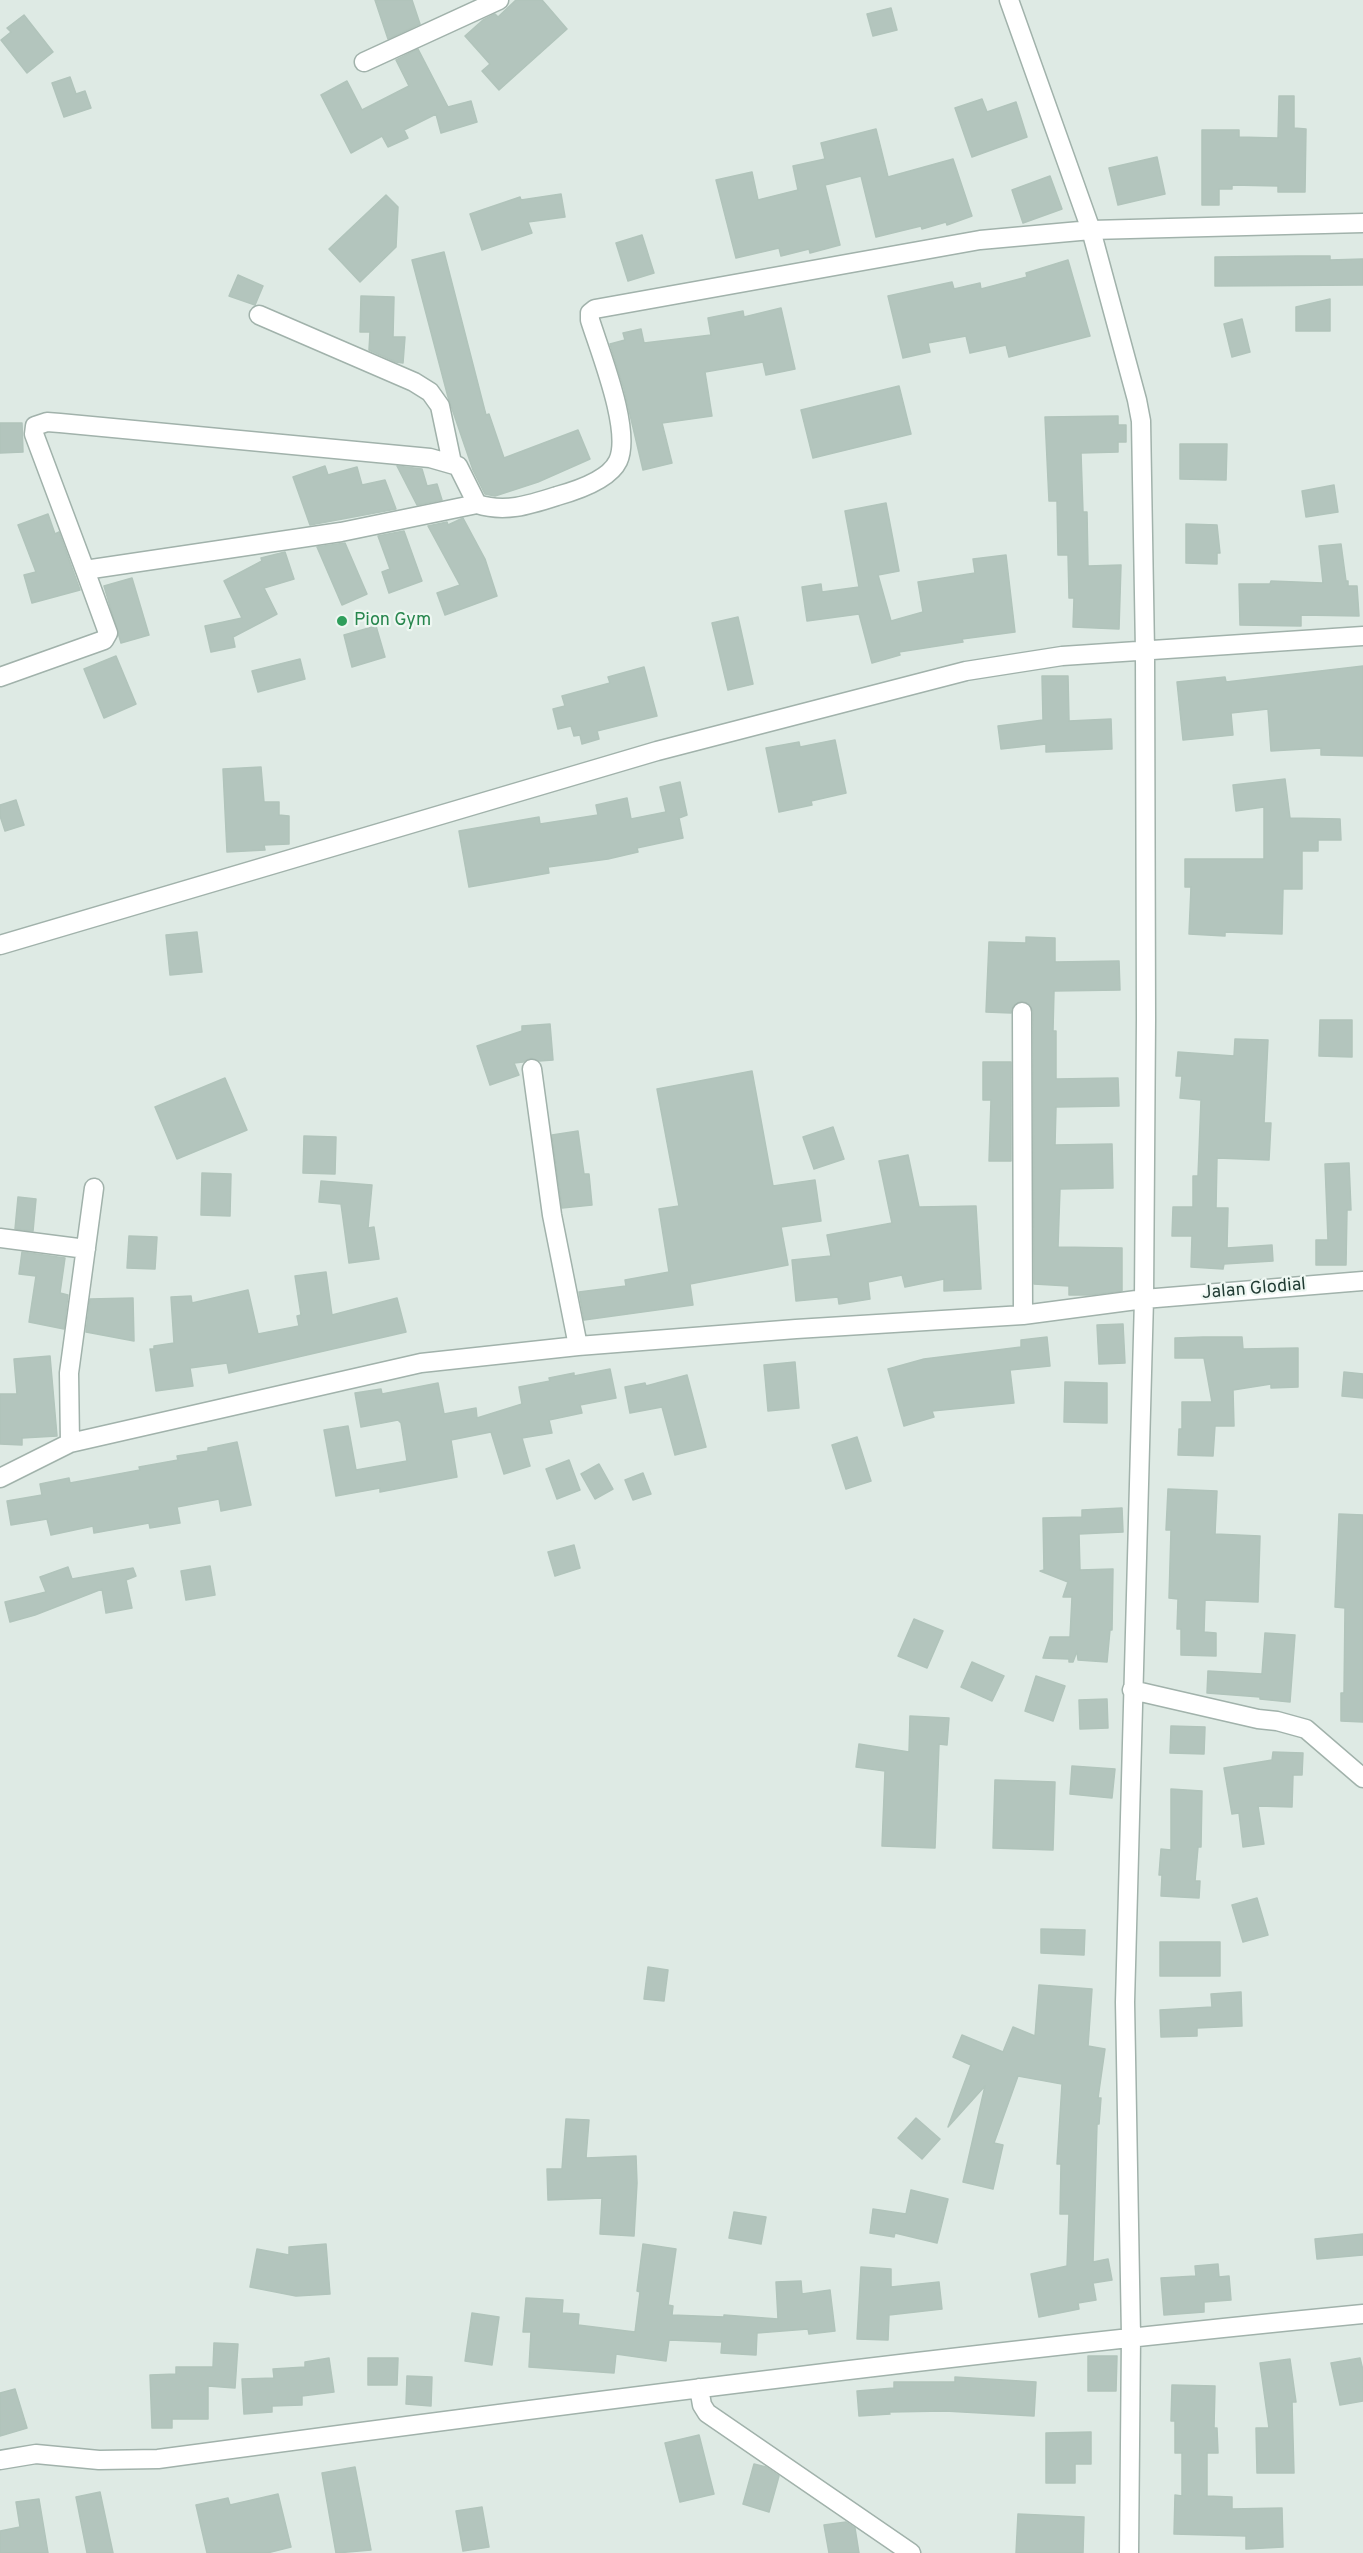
<!DOCTYPE html>
<html>
<head>
<meta charset="utf-8">
<style>
	body { margin:0 }
	canvas { display:block; background:#deeae4 }
</style>
</head>
<body>
<canvas width="1363" height="2553"></canvas>
<script>
const g = document.querySelector('canvas').getContext('2d');
g.lineJoin = 'round';
function fill(path, color) {
  g.fillStyle = color;
  g.fill(path, 'evenodd');
}
function trace(path, color, width, dash) {
  g.strokeStyle = color;
  g.lineWidth = width;
  g.lineCap = dash ? 'butt' : 'round';
  g.setLineDash(dash || []);
  g.stroke(path);
}
function label(font, color, halo, rows, align = 'center') {
  g.font = font + ' Overpass,sans-serif';
  g.lineWidth = 4.5;
  g.setLineDash([]);
  g.textBaseline = 'middle';
  g.strokeStyle = halo;
  g.fillStyle = color;
  for (const [text, x, y, turn = 0] of rows) {
    g.save();
    g.translate(x, y);
    g.rotate((+turn || 0) * Math.PI / 180);
    g.textAlign = isNaN(turn) ? turn : align;
    if (halo) g.strokeText(text, 0, 0);
    g.fillText(text, 0, 0);
    g.restore();
  }
}
const building = new Path2D(`
	M375,0h37l8,24 -32,15z
	M516,0h26l25,29 -68,61 -17,-19 8,-7 -25,-28 18,-16 12,-6 3,3z
	M891,8l6,22 -24,6 -6,-22z
	M24,15l29,37 -26,21 -26,-33 10,-8 -4,-4z
	M418,49l30,58 23,-6 6,21 -36,11 -5,-19 -32,16 4,8 -20,9 -6,-11 -31,17 -30,-58 26,-14 15,29 47,-24 -13,-26z
	M70,77l6,17 9,-3 6,17 -27,9 -12,-34z
	M1279,96h15v32l12,1 -1,63h-27v-6l-46,-1v4h-13v16h-17v-75h37v7l39,1z
	M982,99l5,13 29,-10 11,35 -55,20 -17,-49z
	M876,129l12,48 65,-18 19,57 -25,9 -1,-3 -24,7 -1,-3 -45,11 -15,-61 -36,9 15,60 -30,8 -1,-4 -28,7 -2,-8 -43,10 -20,-78 36,-8 6,28 40,-10 -5,-24 32,-7 -4,-16z
	M1157,157l8,37 -47,11 -9,-37z
	M1050,176l12,33 -39,14 -11,-33z
	M561,194l4,23 -37,5 4,11 -50,17 -12,-36 50,-17 1,3z
	M386,195l12,12 -2,40 -36,35 -31,-33z
	M642,235l12,38 -26,8 -12,-38z
	M444,252l42,163 3,-1 15,44 74,-28 12,29 -52,23 -43,14 -10,-2 -12,-24 -25,-73 -36,-137z
	M1297,256h33v4l33,-1v26l-148,1v-29z
	M1068,260l22,76 -81,21 -3,-12 -36,8 -4,-17 -38,7 2,9 -27,6 -15,-62 64,-14 2,7 26,-6 1,6 46,-12 -1,-4z
	M238,275l25,11 -8,19 -26,-9z
	M361,296l33,1 -1,40h12l-2,26 -7,-1 -27,-12 1,-18h-10z
	M1330,299v32h-34v-24z
	M781,308l14,61 -29,6 -3,-13 -58,10 7,44 -50,7 10,40 -29,7 -19,-81 -14,-45 15,-4 -2,-7 18,-4 3,14 67,-8 -3,-17 35,-7 1,6z
	M1242,319l8,33 -18,5 -8,-33z
	M899,386l12,48 -98,24 -12,-48z
	M1118,416v9h8v17h-8v10l-37,1 2,59h4l1,54 33,-1 -2,64 -46,-2 1,-29h-5l-1,-43h-10l-1,-54h-8l-4,-84z
	M0,423h22l1,29 -23,1z
	M1180,444h47l-1,36 -46,-1z
	M325,466l3,9 29,-8 5,18 23,-5 11,29 -86,16 -17,-48z
	M397,466l25,3 5,17 10,-2 5,16 -25,5z
	M1334,485l4,27 -32,5 -4,-26z
	M886,503l13,68 -21,4 13,46 32,-9 -5,-30 57,-9 -2,-14 33,-4 9,77 -53,7 1,3 -64,10 1,3 -28,8 -13,-49 -52,7 -5,-34 19,-3 1,8 37,-5 -14,-76z
	M48,514l7,20 4,-2 21,58 -48,13 -8,-28 12,-3 -18,-47z
	M463,518l22,41 12,37 -52,19 -8,-22 23,-8 -32,-59 19,-4 1,3z
	M1186,524l31,1 3,28h-3v11l-31,-1z
	M404,531l18,50 -33,12 -7,-21 8,-3 -12,-33z
	M345,543l22,51 -25,11 -25,-58z
	M1341,544l5,37h2v5h9l2,30 -58,-1v11l-61,-1 -1,-41h31l1,-3 52,2 -4,-37z
	M285,552l9,27 -30,9 13,26 -44,23 2,10 -24,5 -6,-26 37,-8 -18,-37 38,-20 -1,-3z
	M132,578l17,57 -28,8 -17,-57z
	M738,617l15,67 -25,6 -16,-67z
	M376,626l9,31 -33,10 -8,-32z
	M116,656l20,48 -32,14 -20,-49z
	M300,659l5,20 -47,13 -6,-21z
	M1363,666v90l-42,-1v-7l-50,3 -3,-42 -37,4 2,22 -50,5 -6,-58 48,-5 1,5z
	M644,667l13,49 -60,15 2,8 -17,5 -2,-9 -6,1 -3,-10 -13,3 -5,-20 12,-3 -3,-10 48,-13 -2,-6z
	M1042,676h26l1,45 42,-2 1,30 -66,3v-8l-45,5 -3,-23 45,-6z
	M835,740l11,53 -35,8 1,4 -33,7 -13,-64 33,-6 1,5z
	M261,767l3,35h15v13l10,1v28l-25,1 1,5 -38,2 -4,-83z
	M1285,779l5,39 50,1 1,21h-23v11h-16v38h-19l-1,45 -57,-2v4l-36,-2 2,-47h-6v-28h79v-52l-28,4 -3,-26z
	M680,782l7,33 -8,3 4,20 -46,10 1,4 -30,7 -60,8 1,6 -80,14 -10,-56 80,-14 1,7 58,-9 -2,-10 31,-7 4,21 35,-7 -6,-25z
	M16,800l8,25 -19,6 -5,-15v-11z
	M197,932l5,40 -32,3 -4,-40z
	M1026,937l29,1v24l64,-1 1,29 -66,1 -1,40h3v48l62,-1 1,28 -63,1 -1,38 57,-1 1,44 -53,1 -2,58 64,1v43l-33,4h-20v-9l-35,-2 -1,-273 -5,-8 -7,-2 -8,5 -2,7 -25,-1 3,-70 37,1z
	M1320,1020h32v37l-33,-1z
	M550,1024l3,36 -14,1 -8,-3 -8,4 -9,1 5,12 -29,10 -13,-39 45,-15v-5z
	M1235,1039l33,1 -4,83h7l-2,37 -52,-2 -1,50h12l-1,40 45,-3 1,16 -49,3 -1,5 -32,-2 1,-31h-20l1,-29h20v-31h5l3,-76 -21,-2 2,-22h-6l2,-24 56,4z
	M983,1062h28v99h-22l2,-61h-8z
	M752,1071l21,115 42,-6 6,41 -40,6 7,38 -98,19 3,21 -109,15 -5,-28 47,-6 -1,-6 44,-8 -10,-63 20,-3 -22,-117z
	M225,1078l22,52 -70,29 -22,-52z
	M833,1127l11,32 -30,10 -11,-32z
	M578,1131l6,43h5l3,31 -30,3 -10,-73z
	M304,1136l32,1 -1,37 -32,-1z
	M908,1155l11,52 57,-1 5,83 -37,2v-12l-39,8 -3,-12 -34,7 2,17 -31,5 -1,-7 -42,4 -4,-41 39,-4 -4,-21 65,-12 -13,-62z
	M1349,1163l2,47h-4l-1,55h-30v-25h12l-3,-76z
	M202,1173l29,1 -1,42 -29,-1z
	M321,1181l51,4 -4,43 6,-1 5,32 -30,4 -8,-59 -22,-2z
	M18,1197l18,2 -3,32 -18,-2z
	M129,1236l28,1 -2,32 -28,-1z
	M22,1252l43,6 -5,35 8,2 -4,34 -35,-7 7,-46 -17,-2z
	M326,1272l6,43 65,-17 9,34 -177,41 -2,-10 -37,5 3,18 -37,5 -6,-42h4v-3l20,-3 -3,-46 20,-1 1,7 56,-13 10,44 41,-8 -2,-10 4,-1 -6,-39z
	M133,1298l1,43 -48,-9 4,-33z
	M1123,1324l2,39 -26,1 -2,-39z
	M1047,1337l3,29 -40,4 4,33 -82,8 2,6 -30,9 -16,-57 36,-10 97,-12v-7z
	M1203,1337h39l1,12 55,-1v39l-27,1v-4l-38,6 1,36h-19l-2,30 -35,-1 1,-26h3v-27h30l-8,-44h-29v-20z
	M50,1356l7,80 -35,2v7l-22,-1v-50h17l-3,-35z
	M795,1362l4,46 -31,3 -4,-46z
	M610,1369l6,29 -36,7 2,8 -33,7 3,13 -30,5 8,28 -26,8 -13,-42 -40,8 6,37 -77,15v-4l-44,8 -12,-66 24,-4 8,44 51,-9 -6,-38 -3,-3 -37,7 -6,-34 26,-4 1,5 56,-11 6,31 32,-6 1,10 45,-14 -3,-17 31,-6 -1,-3 25,-5v3z
	M1344,1372l19,2v24l-21,-2z
	M687,1375l19,72 -31,8 -13,-48 -32,6 -5,-26 20,-4 1,3z
	M1065,1382l42,1v40l-43,-1z
	M857,1437l14,44 -25,8 -14,-44z
	M237,1442l14,63 -30,6 -2,-12 -42,8 3,16 -30,5 -1,-5 -55,10 -1,-7 -42,9 -4,-16 -36,6 -4,-24 35,-6 -2,-11 29,-6 1,5 70,-13 -1,-3 39,-7 -1,-4 31,-5v-3z
	M569,1460l11,30 -23,9 -11,-30z
	M599,1464l14,25 -18,10 -14,-25z
	M643,1473l8,21 -18,6 -8,-20z
	M1168,1489l49,2 -2,43 45,2 -2,66 -53,-2 -1,32 12,1v23l-35,-1v-26h-4l1,-30 -9,-1 2,-68h-5z
	M1122,1508l1,24 -44,2 1,36 33,-1 -1,61h-2l-3,32 -29,-2 -1,-9 -4,11h-4v-3l-26,-1 7,-21h20l2,-40h-9l5,-15 -28,-11 4,-1 -1,-52 39,-1v-7z
	M1339,1514l24,1v207l-22,-1v-28h3l1,-85 -10,-1z
	M574,1545l6,23 -25,8 -7,-24z
	M210,1566l5,29 -29,5 -5,-29z
	M68,1567l4,12 61,-11 3,8 -10,4 6,28 -26,5 -4,-24 -67,26 -25,7 -5,-20 41,-10 -6,-15z
	M914,1619l29,12 -16,37 -29,-12z
	M1265,1633l30,2 -5,67 -30,-3v-2l-53,-4 1,-22 54,3z
	M972,1662l32,14 -12,25 -31,-14z
	M1036,1676l29,10 -12,35 -28,-10z
	M1107,1699l1,29 -28,1 -1,-29z
	M910,1716l39,2 -2,27 -8,-1 -4,104 -53,-2 3,-75 -29,-4 3,-23 50,8z
	M1171,1726l34,1 -1,27 -34,-1z
	M1273,1752l30,1 -1,22h-9l-1,32 -34,-1 6,38 -21,3 -4,-34 -7,1 -8,-46 48,-8z
	M1072,1766l43,3 -3,29 -42,-4z
	M995,1780l60,2 -2,68 -60,-2z
	M1171,1789l31,2 -1,56h-3l-3,34h5l-1,17 -38,-2 1,-21h-3l2,-26 10,1z
	M1257,1898l11,37 -25,7 -11,-37z
	M1041,1929l44,1 -1,25 -43,-2z
	M1160,1942h60v34h-60z
	M648,1967l20,3 -4,31 -20,-2z
	M1039,1985l53,4 -4,57 17,3 -7,49h3l-2,26h-2l-4,138 15,-3 4,21 -19,3 3,17 -18,3 1,6 -40,8 -8,-43 36,-8 2,-52h-9l1,-50h-4l5,-80 -44,-8 -24,67 9,2 -10,44 -30,-7 22,-96 -37,41 23,-62 -18,-8 9,-22 41,17 10,-25 22,9z
	M1241,1992l1,34 -45,2v8l-36,1 -1,-27 52,-3 -1,-13z
	M916,2118l24,21 -18,20 -24,-21z
	M566,2119l23,1 -3,38 50,-2 1,27 -3,53 -34,-2 2,-36 -54,2 -1,-31h15z
	M911,2190l37,9 -11,44 -42,-10 -1,4 -24,-4 3,-24 33,5z
	M734,2212l32,5 -5,27 -32,-6z
	M1363,2234v21l-46,4 -2,-20z
	M326,2244l4,50 -34,2 -46,-9 7,-38 32,6v-8z
	M643,2244l33,5 -8,56 5,1 -1,9 52,2v-2l54,4 -2,-37 25,-1 1,13 28,-4 5,41 -26,3 -1,-5 -51,4 -1,22 -35,-2 1,-11 -53,-2 -3,21 -50,-7 -2,19 -85,-6 2,-35h-8l3,-34 37,2 -1,13 17,1 -1,11 57,7 5,-40 -3,-1z
	M1218,2264l1,13 10,-1 2,24 -27,2v10l-40,3 -3,-37 35,-2 -1,-10z
	M861,2267l30,2v18l48,-5 3,27 -53,6 -1,25 -31,-1z
	M472,2313l27,4 -7,48 -27,-4z
	M214,2343l24,1 -3,44 -27,-2v33h-36v9h-20l-2,-53 26,-1v-7h37z
	M1088,2356h29l-1,35h-28z
	M329,2358l5,34 -32,4v9l-30,1v6l-28,2 -2,-35 32,-1 -1,-9 32,-2v-5z
	M368,2358h30l-1,27h-29z
	M1360,2358l3,12v31l-23,4 -9,-42z
	M1290,2359l6,43h-4l2,71h-37l-1,-45h13l-9,-65z
	M407,2376l25,1 -1,29 -25,-2z
	M955,2377l81,5 -2,34 -89,-5 -56,1 1,2 -31,2 -2,-25 37,-3v-6h61z
	M1172,2385l43,1 -1,42h3l1,25h-11v43l25,1v12l50,-1 1,39 -37,2v-13l-72,-2 1,-39 7,1v-43h-7v-32h-4z
	M15,2389l12,39 -27,8v-43z
	M1091,2432v32h-16v19h-29v-50z
	M699,2435l15,59 -34,8 -15,-59z
	M754,2464l12,3 13,9 -10,36 -26,-8z
	M355,2467l16,83 -35,3 -14,-80z
	M100,2492l13,61h-26l-11,-56z
	M278,2494l13,53 -24,6h-60l-11,-48 32,-7 2,7z
	M39,2499l9,54h-48v-22l20,-4 -4,-25z
	M482,2507l7,40 -26,4 -7,-40z
	M1018,2514l66,3 -1,36h-67z
	M846,2522l9,6 4,25h-30l-5,-28z`);
fill(building, '#b3c5bd');
trace(building, '#b1c4bb', 1.5);
const minor = new Path2D(`
	M1009,0l82,230 46,170 4,21 4,230 1,368 -2,280 -19,703 6,334 -2,217
	M364,62l135,-62
	M259,315l155,67 16,10 10,14 12,57
	M85,570l-51,-136 1,-8 12,-4 13,1 370,35 28,8 19,38
	M0,677l104,-37 4,-7 -23,-63 256,-38 136,-28c28,9 52,1 80,-8 18,-5 52,-16 61,-35 14,-30 -18,-109 -28,-141v-7l5,-4 385,-69 111,-10 272,-7
	M0,945l657,-194 309,-80 96,-15 301,-20
	M1022,1012l1,303
	M532,1069l20,146 26,131
	M0,1238l86,11
	M70,1443l-1,-70 25,-185
	M0,1478l70,-35 351,-80 157,-17 218,-17 227,-14 121,-16 219,-18
	M1132,1690l126,29 19,2 29,8 57,49
	M699,2388l3,17 5,8 204,140
	M0,2460l36,-6 63,6 59,-1c401,-54 802,-106 1205,-145`);
trace(minor, '#a1b2ab', 21);
trace(minor, '#fff', 18);
for (const [x, y, r, color] of [
	[342,621,6,"#2e9e5b"]
]) {
  const dot = new Path2D();
  dot.arc(x, y, r, 0, 2 * Math.PI);
  g.fillStyle = color;
  g.fill(dot);
  trace(dot, '#eef7f2', 2);
}
label('18px', '#27864d', '#eef7f2', [
	["Pion Gym",354,621]
], 'left');
label('18px', '#1f3a32', '#eef7f2', [
	["Jalan Glodial",1254,1290,-5]
]);
</script>
</body>
</html>
